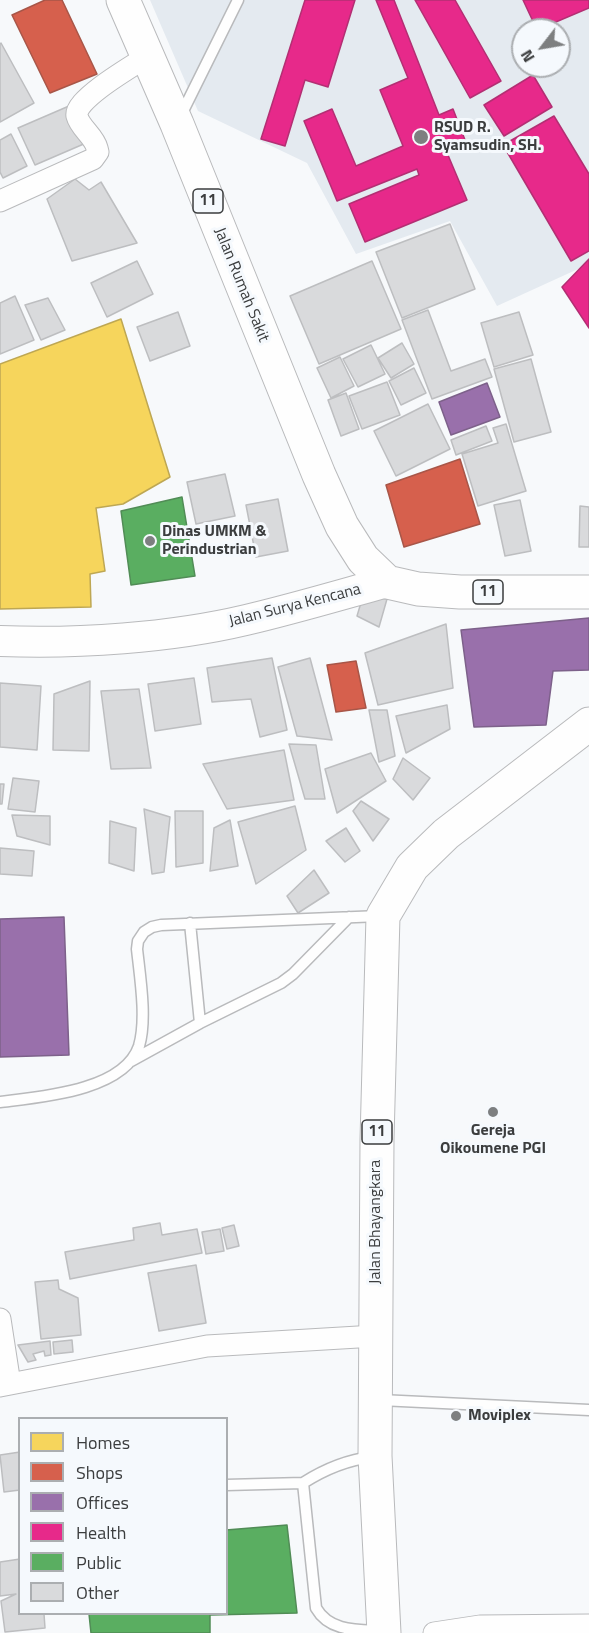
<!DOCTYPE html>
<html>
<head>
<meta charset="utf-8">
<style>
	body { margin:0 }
	#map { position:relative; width:589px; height:1633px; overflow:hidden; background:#f7f9fb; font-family:"Titillium Web",sans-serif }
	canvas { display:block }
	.legend { position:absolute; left:18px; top:1417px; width:210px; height:198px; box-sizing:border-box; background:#f5f9fd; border:2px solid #abaeb1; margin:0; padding:8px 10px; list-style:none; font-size:18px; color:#3b3d3e }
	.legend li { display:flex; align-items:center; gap:12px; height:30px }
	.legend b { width:30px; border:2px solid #abaeb1 }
	.north { position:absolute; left:511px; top:18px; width:60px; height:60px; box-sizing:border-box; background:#f5f9fd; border:2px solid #abaeb1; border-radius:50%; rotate:239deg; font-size:16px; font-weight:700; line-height:24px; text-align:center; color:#3b3d3e }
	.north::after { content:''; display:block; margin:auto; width:21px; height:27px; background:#7d7f80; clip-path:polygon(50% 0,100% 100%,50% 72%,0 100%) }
</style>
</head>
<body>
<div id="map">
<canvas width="589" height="1633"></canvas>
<ul class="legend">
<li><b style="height:16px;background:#f6d55c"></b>Homes</li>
<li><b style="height:16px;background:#d6604d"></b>Shops</li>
<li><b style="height:16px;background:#9970ab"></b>Offices</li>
<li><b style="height:16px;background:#e7298a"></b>Health</li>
<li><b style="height:16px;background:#5aae61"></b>Public</li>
<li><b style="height:16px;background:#d9dadc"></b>Other</li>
</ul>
<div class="north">N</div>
</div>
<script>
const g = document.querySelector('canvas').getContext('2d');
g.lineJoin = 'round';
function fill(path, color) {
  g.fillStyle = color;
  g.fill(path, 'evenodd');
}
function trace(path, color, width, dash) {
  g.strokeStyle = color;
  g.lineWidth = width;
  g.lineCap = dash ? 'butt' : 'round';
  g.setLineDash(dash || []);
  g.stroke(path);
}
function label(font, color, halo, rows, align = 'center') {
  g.font = font + ' "Titillium Web",sans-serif';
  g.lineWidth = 6;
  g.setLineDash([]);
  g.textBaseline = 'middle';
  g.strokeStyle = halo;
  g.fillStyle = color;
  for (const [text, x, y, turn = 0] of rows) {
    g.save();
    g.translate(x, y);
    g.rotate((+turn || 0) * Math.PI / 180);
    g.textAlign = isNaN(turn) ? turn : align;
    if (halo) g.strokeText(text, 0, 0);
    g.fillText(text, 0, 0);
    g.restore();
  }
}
fill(new Path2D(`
	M150,0h439v264l-92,42 -47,-85 -94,33 -49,-91 -109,-52zM523,30h36v36h-36z`), '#e4eaf0');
const homes = new Path2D(`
	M121,319l49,158 -47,27 -27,4 9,63 -15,3 1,33 -91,2v-245z`);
fill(homes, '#f6d55c');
trace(homes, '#bea753', 1.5);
const shops = new Path2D(`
	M45,0h17l35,74 -47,19 -38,-78z
	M460,459l20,65 -76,23 -18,-62z
	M356,661l10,47 -30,4 -9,-47z`);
fill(shops, '#d6604d');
trace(shops, '#a85648', 1.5);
const offices = new Path2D(`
	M487,383l13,34 -49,18 -12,-33z
	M589,618v52l-36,1 -7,54 -72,2 -13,-97z
	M64,917l5,138 -69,2v-138z`);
fill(offices, '#9970ab');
trace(offices, '#7d618a', 1.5);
const health = new Path2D(`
	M305,0h50l-27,87 -23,-7 -20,66 -24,-7z
	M376,0h18l45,115 14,-6 12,31 -20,8 22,52 -102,42 -16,-38 70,-29 -2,-6 -80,32 -33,-80 28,-12 24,57 47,-20 -23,-56 28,-12z
	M415,0h40l46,81 -31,17z
	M523,0h66v8l-52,22z
	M533,75l19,32 -48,29 -20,-31z
	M554,116l35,58v77l-18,10 -68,-116z
	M589,259v69l-27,-41z`);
fill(health, '#e7298a');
trace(health, '#b32f73', 1.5);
const public = new Path2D(`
	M182,497l13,79 -64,9 -10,-74z
	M287,1525l10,88 -87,2v18h-119l-2,-19h137v-84z`);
fill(public, '#5aae61');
trace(public, '#518c56', 1.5);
const building = new Path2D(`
	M1,43l33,60 -34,19v-78z
	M69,106l17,37 -51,22 -17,-37z
	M11,134l16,32 -24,12 -3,-6v-32z
	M75,179l14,11 12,-8 36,61 -65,18 -25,-62z
	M450,224l25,65 -73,29 -26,-66z
	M137,261l16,33 -46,23 -16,-34z
	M372,261l29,68 -82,35 -29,-68z
	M15,296l19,44 -34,14v-51z
	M48,298l17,32 -24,10 -16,-35z
	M428,310l23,61 34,-12 7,18 -60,22 -30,-79z
	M178,312l12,34 -40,15 -13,-34z
	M519,312l14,43 -39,12 -13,-44z
	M402,343l12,21 -23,14 -13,-20z
	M371,345l14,29 -27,13 -15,-28z
	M340,357l14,29 -23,12 -14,-30z
	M531,359l20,73 -37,10 -20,-73z
	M414,368l12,25 -25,12 -12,-24z
	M387,382l13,33 -38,14 -13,-33z
	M346,393l13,36 -18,7 -13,-36z
	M428,404l22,45 -54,27 -22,-45z
	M506,424l20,67 -48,15 -16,-52 36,-11 -5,-15z
	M486,426l6,15 -36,14 -5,-15z
	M225,474l10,42 -39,8 -9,-42z
	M278,499l10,52 -32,6 -10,-52z
	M520,500l11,51 -26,5 -11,-51z
	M580,506l9,1v40h-10z
	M363,596l24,3 -8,28 -22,-11z
	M446,624l7,64 -75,17 -13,-52z
	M272,658l15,72 -27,7 -9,-38 -39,3 -5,-34z
	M310,658l22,82 -35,-4 -19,-69z
	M194,678l7,46 -46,7 -7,-47z
	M90,681l-1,70 -36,-1 1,-56z
	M0,683l41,3 -4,64 -37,-3z
	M139,689l12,79 -40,1 -10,-78z
	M447,705l3,24 -44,24 -10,-37z
	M369,710h18l8,46 -16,6z
	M289,744l27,1 9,54h-20z
	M284,750l10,50 -67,9 -24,-45z
	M371,753l15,28 -49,32 -12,-44z
	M403,758l27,20 -17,22 -20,-21z
	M13,778l26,3 -4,31 -27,-3z
	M0,784h4l-2,20h-2z
	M361,801l28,18 -16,22 -20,-30z
	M295,806l11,44 -50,34 -18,-62z
	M144,809l26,8 -6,55 -12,2z
	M175,811h28v52l-27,4z
	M12,815l38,1v29l-33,-9z
	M230,820l8,46 -28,5 4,-43z
	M110,821l26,7 -2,43 -25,-8z
	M346,828l14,23 -15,11 -19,-21z
	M0,848l34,3 -2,25 -32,-2z
	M314,870l15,23 -31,20 -11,-17z
	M160,1223l2,12 35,-6 5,24 -132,26 -5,-27 69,-12 -1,-12z
	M234,1225l5,21 -12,3 -5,-21z
	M220,1229l4,22 -18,3 -4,-22z
	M196,1265l10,58 -47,8 -11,-58z
	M58,1280l1,9 19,9 3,37 -40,4 -6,-57z
	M72,1340l1,12 -19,2 -1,-12z
	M50,1341l1,14 -6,1 -1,-5 -11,3 3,6 -8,2 -10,-17z
	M20,1452v38l-16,2 -4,-37z
	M20,1559v55h24l1,14 -40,4 -4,-31 15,-7 -16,2v-34z`);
fill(building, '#d9dadc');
trace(building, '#bdbec0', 1.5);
const lane = new Path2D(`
	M181,115l57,-115
	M190,923l10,100
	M131,1061l69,-38 81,-40 12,-9 56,-57
	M0,1102c40,-5 124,-11 139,-56 8,-27 1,-69 -2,-97l1,-8 6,-9 8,-5 9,-2 219,-9
	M380,1400l209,10
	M372,1457c-26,3 -47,12 -69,26l13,125c13,23 40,22 63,23
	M226,1485l77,-2`);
const street = new Path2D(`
	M0,201l93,-42 5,-7 -1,-4c-3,-12 -17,-20 -20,-32 -4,-16 57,-51 71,-60
	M0,1319l10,65
	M0,1386l207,-40 168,-10
	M434,1633l46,-7 109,-1`);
const secondary = new Path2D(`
	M0,641c77,3 170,-3 246,-21 47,-11 94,-25 141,-38`);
const highway = new Path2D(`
	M123,0l54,124 142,351 23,51 21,33 24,23 31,7 42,3h129
	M384,1633l-9,-177 2,-316 6,-224 29,-49 34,-33 143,-110`);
trace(lane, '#b9babc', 13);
trace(street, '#b9babc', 23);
trace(secondary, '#b9babc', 32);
trace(highway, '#b9babc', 35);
trace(lane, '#fefefe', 10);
trace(street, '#fefefe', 21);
trace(secondary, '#fefefe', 30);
trace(highway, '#fefefe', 33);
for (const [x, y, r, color] of [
	[421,137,8,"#7d7f80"],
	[150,541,6,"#7d7f80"],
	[493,1112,6,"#7d7f80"],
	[456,1416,6,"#7d7f80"]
]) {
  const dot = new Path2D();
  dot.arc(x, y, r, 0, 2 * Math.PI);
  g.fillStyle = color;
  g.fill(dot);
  trace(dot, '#f5f9fd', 2);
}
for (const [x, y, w] of [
	[208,201,30],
	[488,592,30],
	[377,1132,30]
]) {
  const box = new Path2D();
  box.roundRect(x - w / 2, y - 12, w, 24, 4.5);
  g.fillStyle = '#f5f9fd';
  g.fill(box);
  trace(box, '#3b3d3e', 1.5);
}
label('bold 15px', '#3b3d3e', null, [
	["11",208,201],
	["11",488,592],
	["11",377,1132]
]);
label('bold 16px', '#3b3d3e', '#f5f9fd', [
	["RSUD R.",434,128],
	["Syamsudin, SH.",434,146],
	["Dinas UMKM &",162,532],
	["Perindustrian",162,550],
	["Gereja",493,1131,"center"],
	["Oikoumene PGI",493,1149,"center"],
	["Moviplex",468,1416]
], 'left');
label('16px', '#3b3d3e', '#f5f9fd', [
	["Jalan Rumah Sakit",241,285,68],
	["Jalan Surya Kencana",295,606,-14],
	["Jalan Bhayangkara",376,1222,-90]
]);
</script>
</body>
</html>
